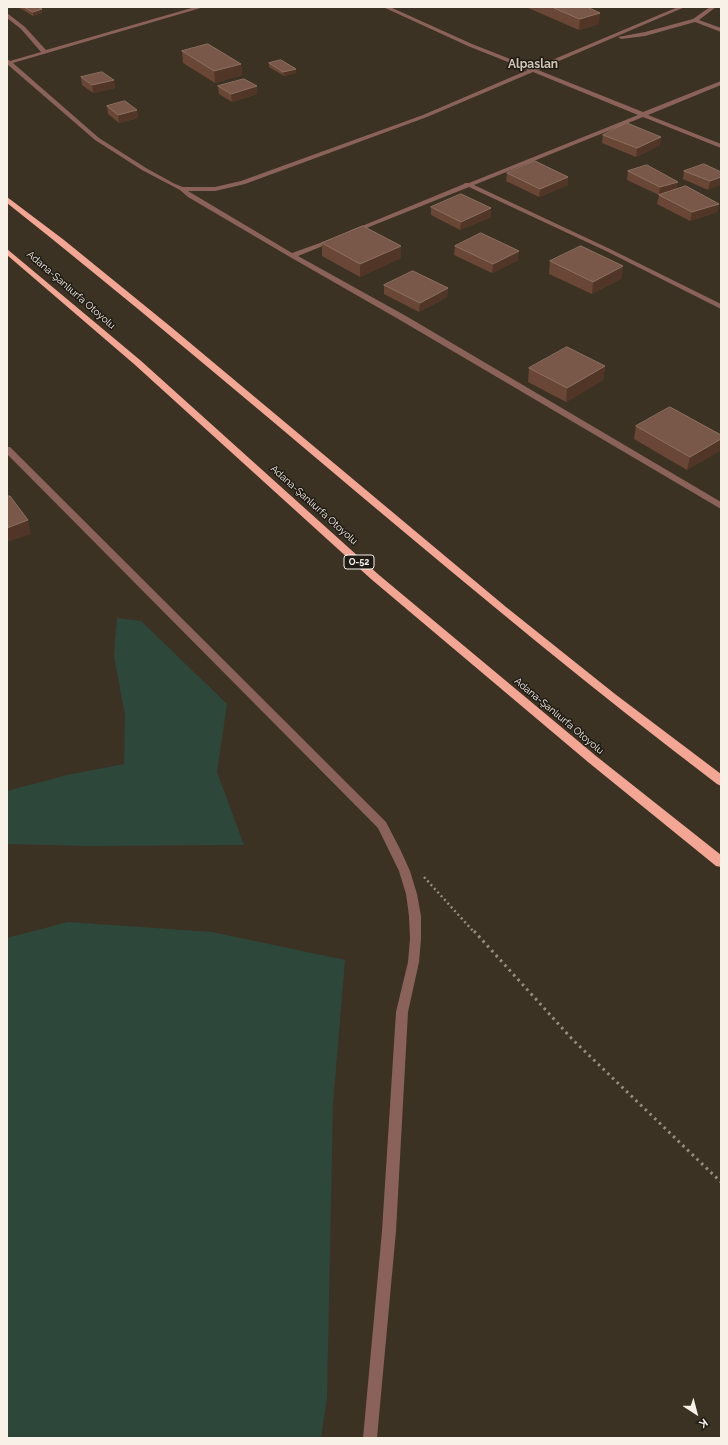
<!DOCTYPE html>
<html>
<head>
<meta charset="utf-8">
<style>
	body { margin:0 }
	#map { position:relative; width:728px; height:1445px; overflow:hidden; background:#3b3223; font-family:Raleway,sans-serif }
	canvas { display:block }
	.frame { position:absolute; inset:0; border:8px solid #f7f1e8; pointer-events:none }
	.north { position:absolute; left:676px; top:1393px; width:40px; height:40px; -webkit-text-stroke:3px #1f1b14; paint-order:stroke; rotate:144deg; font-size:11px; font-weight:700; line-height:16px; text-align:center; color:#f7f1e8 }
	.north::after { content:''; display:block; margin:auto; width:14px; height:18px; background:#f7f1e8; clip-path:polygon(50% 0,100% 100%,50% 72%,0 100%) }
</style>
</head>
<body>
<div id="map">
<canvas width="728" height="1445"></canvas>
<div class="frame"></div>
<div class="north">K</div>
</div>
<script>
const g = document.querySelector('canvas').getContext('2d');
g.lineJoin = 'round';
function fill(path, color) {
  g.fillStyle = color;
  g.fill(path, 'evenodd');
}
function trace(path, color, width, dash) {
  g.strokeStyle = color;
  g.lineWidth = width;
  g.lineCap = dash ? 'butt' : 'round';
  g.setLineDash(dash || []);
  g.stroke(path);
}
function label(font, color, halo, rows, align = 'center') {
  g.font = font + ' Raleway,sans-serif';
  g.lineWidth = 3;
  g.setLineDash([]);
  g.textBaseline = 'middle';
  g.strokeStyle = halo;
  g.fillStyle = color;
  for (const [text, x, y, turn = 0] of rows) {
    g.save();
    g.translate(x, y);
    g.rotate((+turn || 0) * Math.PI / 180);
    g.textAlign = isNaN(turn) ? turn : align;
    if (halo) g.strokeText(text, 0, 0);
    g.fillText(text, 0, 0);
    g.restore();
  }
}
fill(new Path2D(`
	M117,618l24,3 86,83 -10,68 27,73 -158,1 -79,-2v-53l60,-16 57,-11 1,-49 -11,-59z
	M68,922l144,10 133,28 -12,144 -6,294 -6,40h-314v-500z`), '#2e473b');
trace(new Path2D(`
	M424,877l50,55`), '#968e82', 2.5, [2, 3]);
trace(new Path2D(`
	M474,931l99,109 148,142`), '#968e82', 3, [2.5, 4]);
fill(new Path2D(`
	M195,7h9l-191,56 86,75 47,30 29,16 8,3h32l26,-6 182,-66 105,-45 -60,-24 -85,-39h7l82,37 61,24 145,-61h7l-147,63 105,42 78,-31v4l-73,30 73,29v4l-78,-31 -169,68 136,64 111,55v5l-115,-58 -137,-64 -115,46h-4v-2l114,-47 1,-1h4l169,-68 -105,-43 -106,45 -182,67 -30,7h-27l104,62 39,-14h4v2l-37,15 108,60 315,186v7l-321,-189 -110,-63 -102,-60 -8,-7 -38,-20 -47,-30 -88,-76v-5l3,2 31,-9 -20,-23 -14,-11v-5l18,14 21,23z
	M710,7h6l-17,13 22,8v4l-26,-10 -50,14 -24,3 -3,-2 27,-5 48,-13z
	M7,447h3l376,375 14,27 10,22 7,23 4,22v23l-2,23 -11,50 -12,219 -19,207h-14l19,-207 14,-219 12,-50 2,-23 -1,-23 -3,-22 -7,-23 -21,-43 -371,-374z`), '#8a6259');
fill(new Path2D(`
	M7,197l57,43 107,87 335,280 109,87 106,80v12l-4,-2c-244,-185 -470,-391 -710,-581z
	M7,249l133,111 239,215 217,181 125,99v12l-5,-1 -128,-104 -217,-183 -237,-215 -127,-109z`), '#f3a693');
fill(new Path2D(`
	M18,7h20l4,2v4l-9,3z
	M528,7h59l12,17 -20,6 -51,-22z
	M182,51l59,13 1,11 -27,8 -32,-20z
	M269,63l27,6v4l-12,3 -15,-9z
	M81,77l33,3 1,8 -22,5 -11,-8z
	M218,86l39,8 -25,8 -13,-8z
	M107,106l30,4 1,8 -19,5 -11,-9z
	M603,135l57,10 -24,12 -34,-14z
	M628,171l91,33 -2,8 -27,9 -33,-17 2,-9 -32,-15z
	M684,171l37,1 -13,18 -25,-11z
	M507,173l61,4v8l-29,12 -33,-16z
	M431,207l60,1v9l-31,13 -29,-15z
	M322,243l79,15 -41,19 -38,-21z
	M455,246l63,14 -26,13 -38,-18z
	M550,261l72,17 -30,16 -43,-20z
	M384,285l64,3 -1,9 -28,15 -35,-18z
	M605,366l-2,14 -37,22 -38,-20 1,-14z
	M636,426l85,9 -34,35 -53,-31z`), '#6a4636');
fill(new Path2D(`
	M42,9v4l-9,3v-4z
	M600,13l-1,11 -20,6 1,-11z
	M241,64l1,11 -27,8 -1,-12z
	M296,69v4l-12,3 -1,-4z
	M114,80l1,8 -22,5 -1,-8z
	M257,86v8l-25,8 -1,-8z
	M137,110l1,8 -19,5 -1,-8z
	M661,137l-1,8 -24,12 1,-9z
	M568,177v8l-29,12 1,-8z
	M721,177v8l-13,5 2,-9z
	M678,182l-1,8 -18,5 1,-8z
	M719,204l-2,8 -27,9 2,-9z
	M491,208v9l-31,13 1,-8z
	M401,246v12l-41,19v-13z
	M519,251l-1,9 -26,13 1,-9z
	M623,266l-1,12 -30,16 1,-12z
	M448,288l-1,9 -28,15 1,-9z
	M605,366l-2,14 -37,22 1,-14z
	M721,439v12l-34,19 3,-13z
	M28,520l3,14 -24,8v-14z`), '#513627');
const building = new Path2D(`
	M24,7h14l4,2 -9,3z
	M552,7h35l13,6 -20,6z
	M208,44l33,20 -27,7 -32,-20z
	M281,60l15,9 -13,3 -14,-9z
	M102,72l12,8 -22,5 -11,-8z
	M244,79l13,7 -26,8 -13,-8z
	M125,101l12,9 -19,5 -11,-9z
	M627,123l34,14 -24,11 -34,-13z
	M535,161l33,16 -28,12 -33,-16z
	M704,164l17,8v5l-11,4 -26,-10z
	M647,165l31,17 -18,5 -32,-16z
	M686,186l33,18 -27,8 -33,-17z
	M461,194l30,14 -30,14 -30,-15z
	M363,226l38,20 -41,18 -38,-21z
	M481,233l38,18 -26,13 -38,-18z
	M581,246l42,20 -30,16 -43,-21z
	M413,271l35,17 -28,15 -36,-18z
	M567,347l38,19 -38,22 -38,-20z
	M670,407l51,28v4l-31,18 -54,-31z
	M7,496h3l18,24 -21,8z`);
fill(building, '#795849');
trace(building, '#8d7062', 1);
for (const [x, y, w] of [
	[359,562,30]
]) {
  const box = new Path2D();
  box.roundRect(x - w / 2, y - 7, w, 14, 3);
  g.fillStyle = '#1f1b14';
  g.fill(box);
  trace(box, '#f7f1e8', 1);
}
label('bold 9px', '#f7f1e8', null, [
	["O-52",359,562]
]);
label('10px', '#f7f1e8', '#1f1b14', [
	["Adana-Şanlıurfa Otoyolu",71,290,41],
	["Adana-Şanlıurfa Otoyolu",314,505,42],
	["Adana-Şanlıurfa Otoyolu",559,716,40]
]);
label('bold 12px', '#d1c6b4', '#1f1b14', [
	["Alpaslan",533,64]
]);
</script>
</body>
</html>
